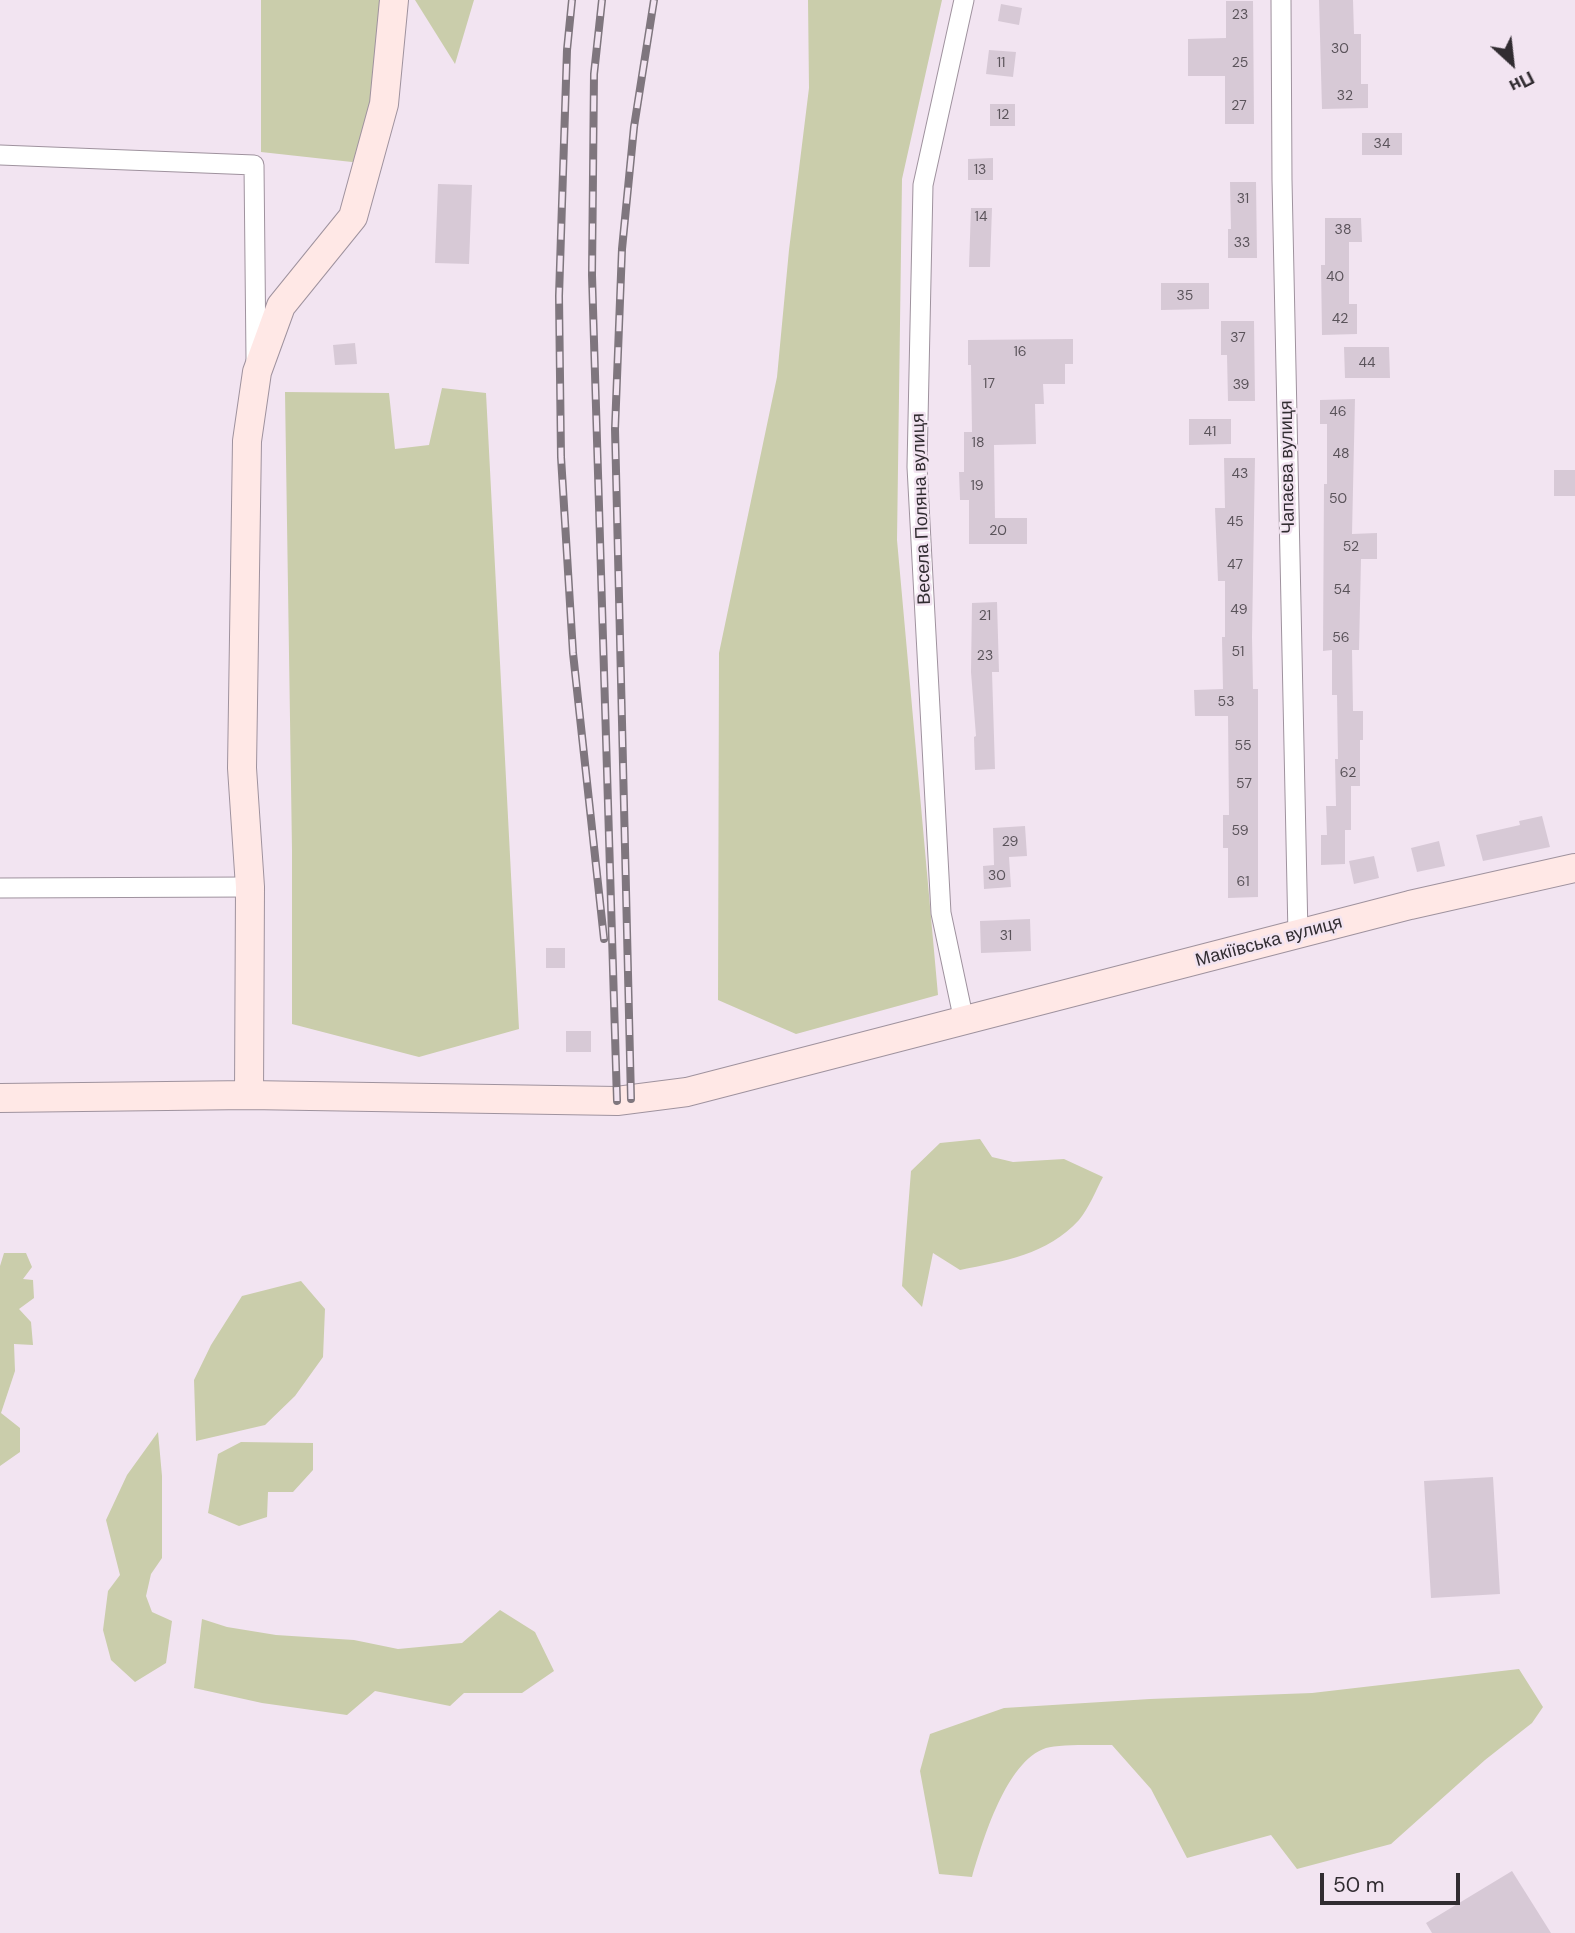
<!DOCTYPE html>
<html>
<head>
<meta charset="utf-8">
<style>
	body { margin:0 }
	#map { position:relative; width:1575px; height:1933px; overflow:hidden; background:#f2e4f1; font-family:"DM Sans",sans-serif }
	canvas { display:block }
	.north { position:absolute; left:1477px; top:28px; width:70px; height:70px; -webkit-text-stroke:5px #f2e4f1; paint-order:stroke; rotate:153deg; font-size:19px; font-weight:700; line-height:28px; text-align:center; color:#312c31 }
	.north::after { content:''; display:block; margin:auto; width:24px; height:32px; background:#312c31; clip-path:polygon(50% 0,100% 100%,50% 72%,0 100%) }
	.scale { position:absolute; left:1320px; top:1873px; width:140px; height:32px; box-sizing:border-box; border:4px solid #312c31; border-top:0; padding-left:9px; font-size:21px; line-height:24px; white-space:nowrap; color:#312c31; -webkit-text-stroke:5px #f2e4f1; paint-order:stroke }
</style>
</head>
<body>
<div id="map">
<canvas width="1575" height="1933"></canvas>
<div class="north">Пн</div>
<div class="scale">50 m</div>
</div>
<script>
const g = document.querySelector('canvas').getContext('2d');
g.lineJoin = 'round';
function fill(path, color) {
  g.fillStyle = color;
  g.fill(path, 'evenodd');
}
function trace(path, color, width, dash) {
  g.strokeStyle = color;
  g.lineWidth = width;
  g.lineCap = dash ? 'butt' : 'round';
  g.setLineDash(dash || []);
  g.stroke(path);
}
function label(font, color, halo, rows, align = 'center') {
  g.font = font + ' "DM Sans",sans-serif';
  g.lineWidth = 5;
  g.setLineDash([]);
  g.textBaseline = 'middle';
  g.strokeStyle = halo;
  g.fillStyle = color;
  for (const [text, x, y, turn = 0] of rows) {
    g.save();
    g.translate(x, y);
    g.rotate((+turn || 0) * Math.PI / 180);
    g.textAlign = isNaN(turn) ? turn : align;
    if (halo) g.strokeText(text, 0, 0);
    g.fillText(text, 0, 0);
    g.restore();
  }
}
fill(new Path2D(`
	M261,0h128l-20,160 -17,2 -91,-10z
	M415,0h59l-19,64z
	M808,0h134l-40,179 -5,361 41,455 -142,39 -78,-34 1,-347 58,-276 12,-127 20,-162z
	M442,388l44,5 33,636 -100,28 -127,-33v-174l-7,-458 104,1 6,56 34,-4z
	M980,1139l12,18 21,5 51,-3 39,18c-7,13 -14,31 -24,43 -32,35 -75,41 -119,50l-27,-17 -11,54 -20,-21 9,-115 29,-28z
	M4,1253h22l6,14 -9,12 10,1 1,18 -15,11 12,13 2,23 -19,-1 1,27 -14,42 19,15v24l-20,14v-200z
	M301,1281l24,28 -2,48 -28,39 -30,29 -69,16 -2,-61 17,-35 31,-49z
	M158,1432l4,44v82l-11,16 -5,22 6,16 20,9 -6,42 -31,19 -24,-22 -8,-30 5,-39 12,-16 -14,-55 21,-45z
	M241,1442l72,1v27l-20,22h-25l-1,25 -28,9 -31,-13 10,-59z
	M500,1610l35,22 19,39 -32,22h-58l-14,13 -75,-15 -28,24 -85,-12 -68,-15 8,-69 25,8 49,8 78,5 44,9 64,-6z
	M1519,1669l24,38 -11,16 -47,37 -94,84 -94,25 -26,-34 -84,23 -36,-69 -39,-44c-15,0 -54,-1 -66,3 -40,13 -63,92 -74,129l-33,-3 -19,-103 10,-37 74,-26 146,-9 162,-6z`), '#cacdab');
fill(new Path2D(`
	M1319,0h34l1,34h7v50h7v24l-46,1z
	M1226,1h27l1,123h-29v-48h-37v-37l38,-1z
	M1001,4l21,4 -3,17 -21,-4z
	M989,50l27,2 -3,25 -27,-3z
	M990,104h25v22h-25z
	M1362,133h40v22h-40z
	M993,158v22h-25v-21z
	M1230,182h26l1,76h-29v-29h3z
	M438,184l34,1 -3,79 -34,-1z
	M971,208h21l-2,59h-21z
	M1325,218h36l1,24h-13v62h8v30l-35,1 -1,-70h4z
	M1161,283h48v26l-48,1z
	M1221,321h33l1,80h-27l-1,-46h-6z
	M1073,339v25h-8v20h-22l1,20h-9l1,40 -42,1 1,73h32v26h-58v-44h-9l-1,-28h5v-40h8l-1,-67h-3v-25z
	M355,343l2,21 -22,1 -2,-20z
	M1344,347h45l1,31h-45z
	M1355,399l-3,135 25,-1v26h-16l-2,91h-7l1,61h10v29h-3v46h-9v44h-6v34l-24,1v-30h6l-1,-29h10l-1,-47h3l-1,-64h-5v-45l-9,1 1,-167h3v-60h-7v-24z
	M1189,419h42v25l-42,1z
	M1224,458h31l-3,179 1,52h5v208l-30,1v-50h-5v-33h6l-1,-99h-33l-1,-26 29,-1 -1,-52h3v-56h-7l-3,-73h10z
	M1554,470h21v26h-21z
	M997,602l2,70h-7l3,97 -20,1 -1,-33 2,-1 -5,-64 1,-69z
	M1542,816l8,31 -67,14 -7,-26 44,-10 -1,-4z
	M1025,826l2,30 -18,1 2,30 -27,2 -1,-23 11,-1 -1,-37z
	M1439,841l6,25 -28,6 -6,-24z
	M1374,856l5,22 -25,6 -5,-23z
	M1030,919l1,32 -50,2 -1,-32z
	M546,948h19v20h-19z
	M566,1031h25v21h-25z
	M1493,1477l7,117 -69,4 -7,-117z
	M1512,1871l39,62h-119l-6,-10z`), '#d7c9d6');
const minor = new Path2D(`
	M1281,0l1,180 16,755
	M0,155l254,10 2,195
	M0,888l250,-1
	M964,1021l-23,-108 -24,-446 6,-282 41,-185`);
const secondary = new Path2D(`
	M249,1095l1,-208 -8,-119 5,-327 10,-69 24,-66 72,-89 31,-113 10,-104
	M0,1098l249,-3 368,6 70,-9 723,-187 165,-37`);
trace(minor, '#9f929e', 21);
trace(secondary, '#9f929e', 30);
trace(minor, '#fff', 19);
trace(secondary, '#ffe8e6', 28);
const rail = new Path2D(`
	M572,0l-5,50 -8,246 2,161 12,196 31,286
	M602,0l-8,74 -2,201 25,826
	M631,1099l-16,-670 7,-180 12,-122 20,-127`);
trace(rail, '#7f767e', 8);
trace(rail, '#f2e4f1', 5, [16]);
label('14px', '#5a535a', null, [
	["23",1240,15],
	["30",1340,49],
	["11",1001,63],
	["25",1240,63],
	["32",1345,96],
	["27",1239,106],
	["12",1003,115],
	["34",1382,144],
	["13",980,170],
	["31",1243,199],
	["14",981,217],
	["38",1343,230],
	["33",1242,243],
	["40",1335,277],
	["35",1185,296],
	["42",1340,319],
	["37",1238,338],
	["16",1020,352],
	["44",1367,363],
	["17",989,384],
	["39",1241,385],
	["46",1338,412],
	["41",1210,432],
	["18",978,443],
	["48",1341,454],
	["43",1240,474],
	["19",977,486],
	["50",1338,499],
	["45",1235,522],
	["20",998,531],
	["52",1351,547],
	["47",1235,565],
	["54",1342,590],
	["49",1239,610],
	["21",985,616],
	["56",1341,638],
	["51",1238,652],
	["23",985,656],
	["53",1226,702],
	["55",1243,746],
	["62",1348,773],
	["57",1244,784],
	["59",1240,831],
	["29",1010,842],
	["30",997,876],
	["61",1243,882],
	["31",1006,936]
]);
label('18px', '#312c31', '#f2e4f1', [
	["Чапаєва вулиця",1288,467,-91],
	["Весела Поляна вулиця",922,509,-92],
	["Макіївська вулиця",1269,942,-15]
]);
</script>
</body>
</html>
